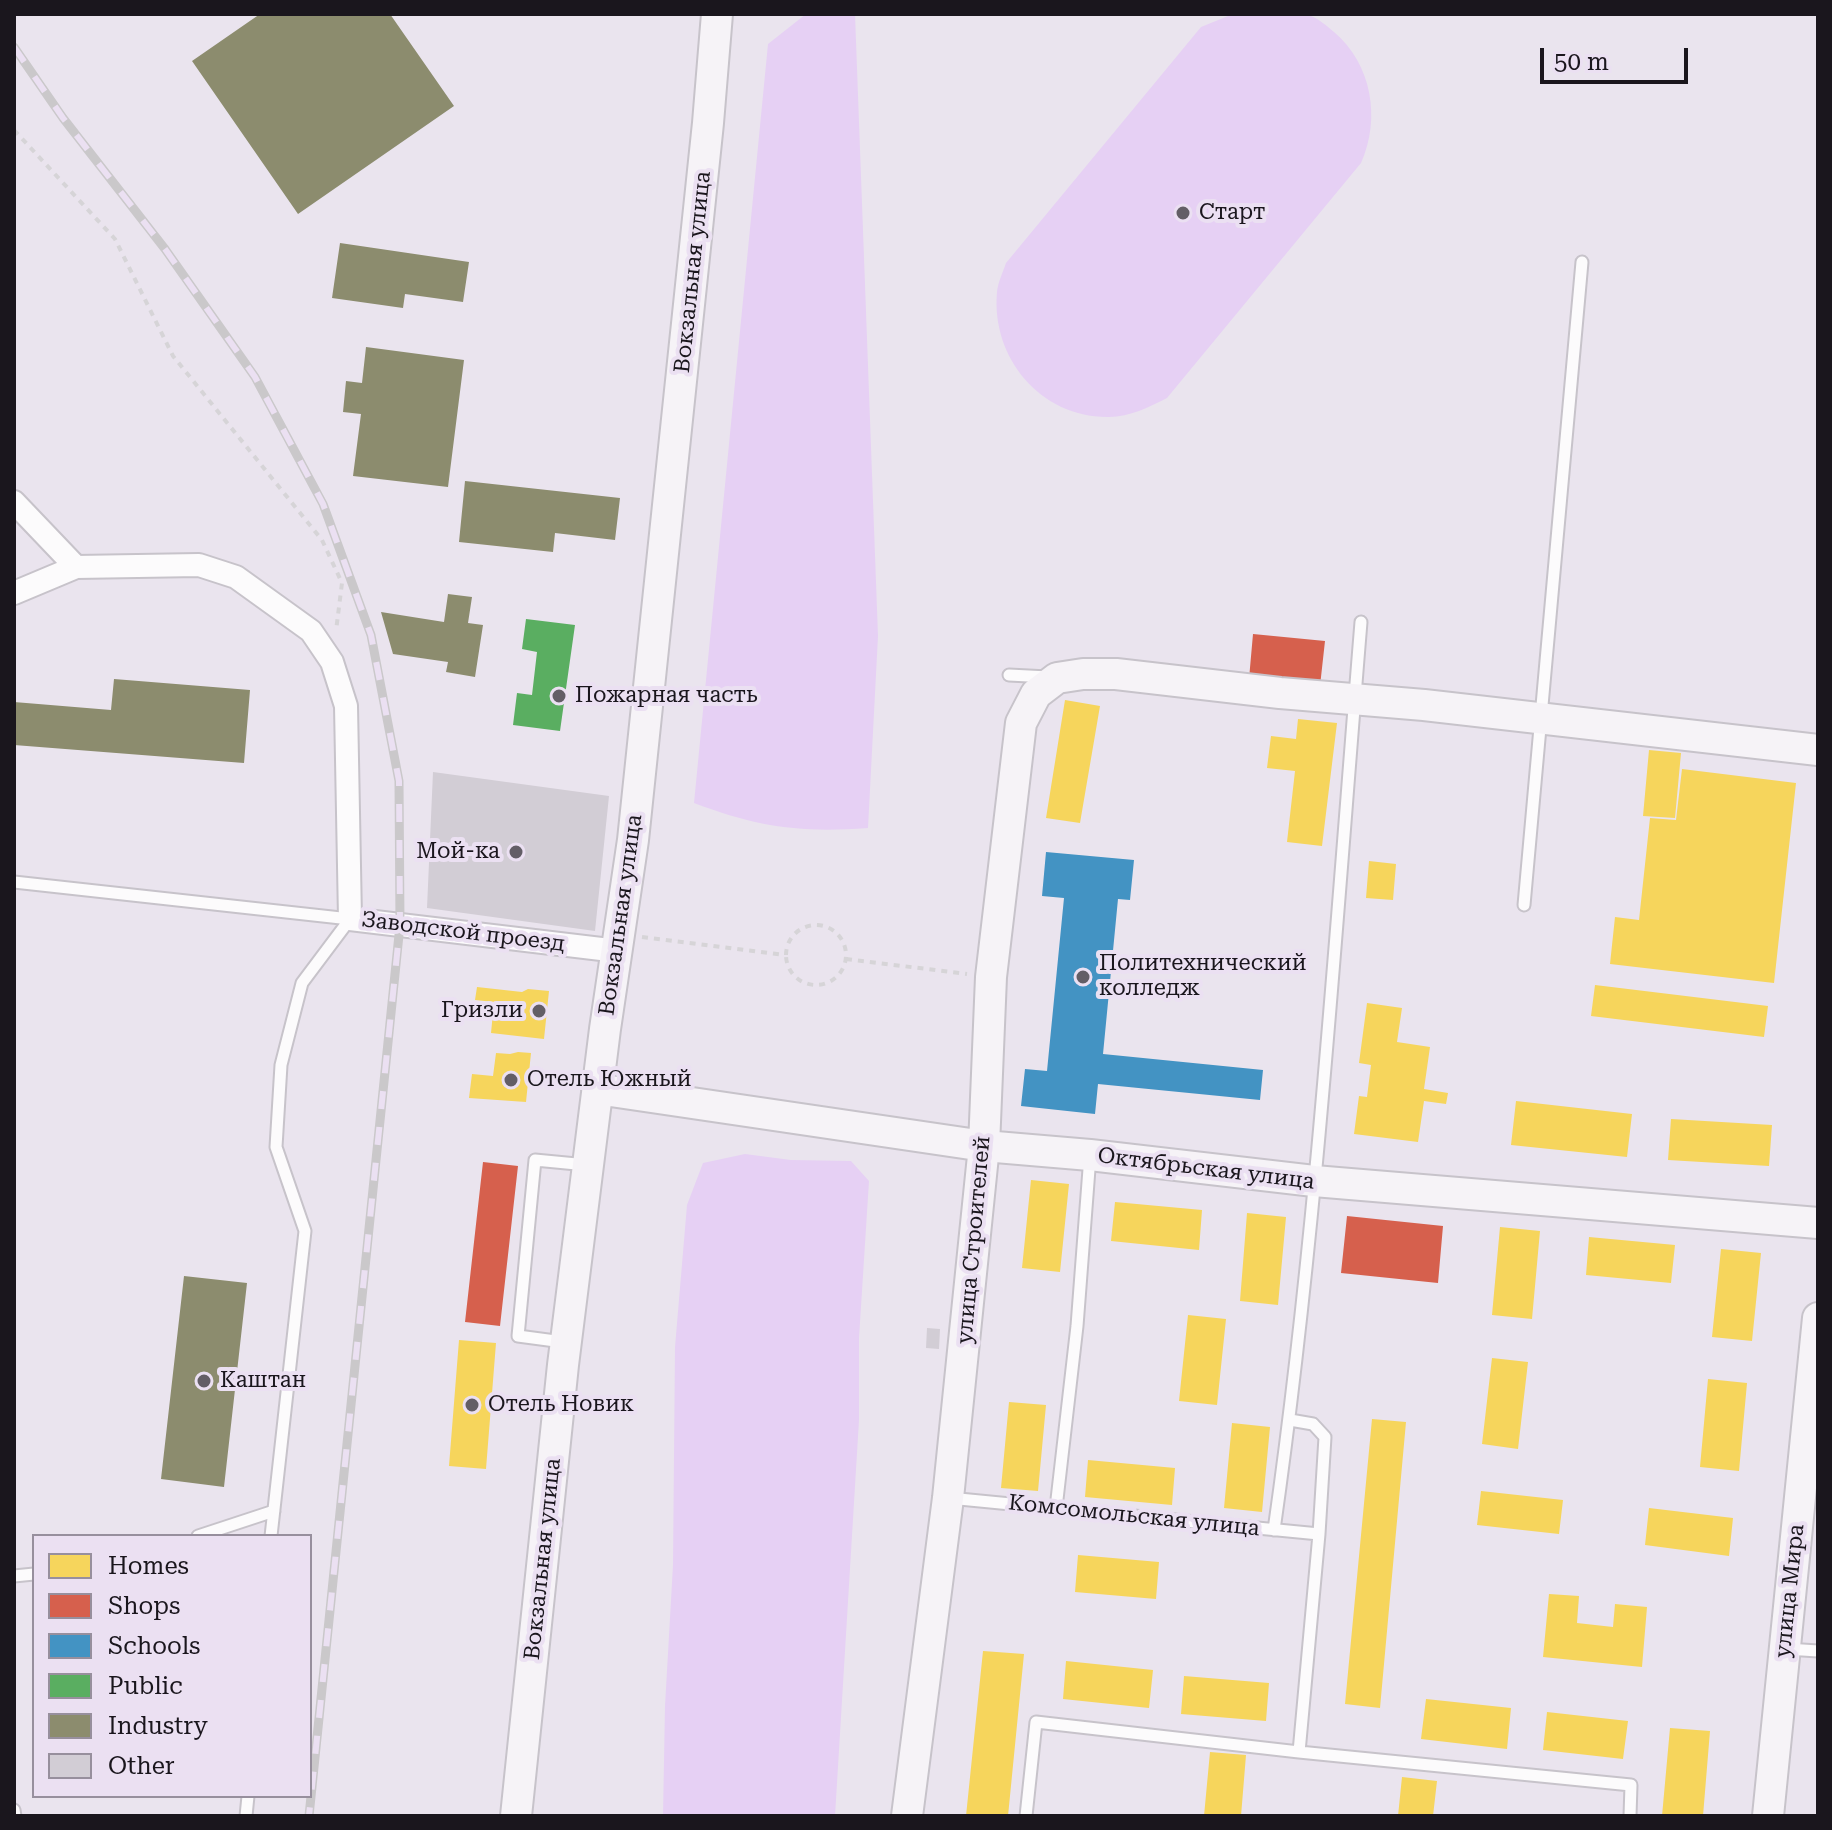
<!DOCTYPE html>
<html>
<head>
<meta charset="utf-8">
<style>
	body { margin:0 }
	#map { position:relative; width:1832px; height:1830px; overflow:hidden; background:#eae4ee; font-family:"Roboto Serif",serif }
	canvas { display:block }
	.frame { position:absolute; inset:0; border:16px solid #1a161d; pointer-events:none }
	.legend { position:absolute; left:32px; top:1534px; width:280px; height:264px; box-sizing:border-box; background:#ebe0f2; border:2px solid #978f9d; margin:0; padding:10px 14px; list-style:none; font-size:24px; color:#1a161d }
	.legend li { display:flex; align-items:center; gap:16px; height:40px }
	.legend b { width:40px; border:2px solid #978f9d }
	.scale { position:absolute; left:1540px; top:48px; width:148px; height:36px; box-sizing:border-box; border:4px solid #1a161d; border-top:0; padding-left:10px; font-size:24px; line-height:28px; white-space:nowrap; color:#1a161d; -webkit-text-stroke:6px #ebe0f2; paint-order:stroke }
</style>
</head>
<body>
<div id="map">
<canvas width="1832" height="1830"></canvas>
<div class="frame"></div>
<ul class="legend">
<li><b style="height:22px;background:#f6d55c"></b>Homes</li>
<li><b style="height:22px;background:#d6604d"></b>Shops</li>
<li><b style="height:22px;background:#4393c3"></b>Schools</li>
<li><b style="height:22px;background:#5aae61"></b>Public</li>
<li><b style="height:22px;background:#8c8c6e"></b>Industry</li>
<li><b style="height:22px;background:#d2cdd5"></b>Other</li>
</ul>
<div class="scale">50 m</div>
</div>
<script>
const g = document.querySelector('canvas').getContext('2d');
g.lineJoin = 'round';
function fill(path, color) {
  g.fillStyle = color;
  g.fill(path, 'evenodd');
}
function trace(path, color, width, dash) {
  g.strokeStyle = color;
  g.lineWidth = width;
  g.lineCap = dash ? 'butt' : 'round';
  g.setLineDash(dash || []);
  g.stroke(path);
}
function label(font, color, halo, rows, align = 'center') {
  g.font = font + ' "Roboto Serif",serif';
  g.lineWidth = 8;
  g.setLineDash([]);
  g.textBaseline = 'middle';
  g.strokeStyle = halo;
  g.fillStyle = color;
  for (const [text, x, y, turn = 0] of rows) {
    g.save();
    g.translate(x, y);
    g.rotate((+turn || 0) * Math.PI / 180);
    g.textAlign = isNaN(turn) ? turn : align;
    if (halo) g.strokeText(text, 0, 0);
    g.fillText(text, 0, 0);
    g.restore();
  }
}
fill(new Path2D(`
	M806,14h49l23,622 -10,192c-69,5 -110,-1 -174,-25l74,-759z
	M1233,14c18,0 61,-4 75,1 10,3 19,11 26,17 38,32 47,87 27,131l-194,235c-18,9 -37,19 -58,19 -68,1 -118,-59 -112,-125 1,-10 6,-20 9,-29l195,-236z
	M745,1154l46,6 60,1 18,20 -10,157v82l-24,396h-172l2,-110 8,-141 2,-218 12,-142 16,-42z`), '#e6d0f4');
fill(new Path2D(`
	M1065,700l35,6 -20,117 -34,-5z
	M1298,719l39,4 -15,123 -35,-4 8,-71 -28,-3 4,-32 25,3z
	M1649,750l32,3 -6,65 -32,-2z
	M1682,769l114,14 -22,200 -164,-19 5,-47 24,3 11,-102 26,2z
	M1369,861l27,3 -3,36 -27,-2z
	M1595,985l173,21 -4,31 -173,-21z
	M477,987l45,5 6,-3 21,2 -5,48 -53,-6 3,-31 -19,-2z
	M1367,1003l35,5 -5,34 33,5 -6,42 24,4 -2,11 -22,-3 -6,41 -64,-8 5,-38 8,1 4,-32 -12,-2z
	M518,1052l13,1 -5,49 -57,-4 3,-24 21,2 3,-23 14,1z
	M1516,1101l116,13 -5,43 -116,-12z
	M1671,1119l101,6 -3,41 -101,-6z
	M1031,1180l38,4 -9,88 -38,-4z
	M1115,1202l87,8 -3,40 -88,-9z
	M1247,1213l39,4 -8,88 -38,-4z
	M1500,1227l40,4 -8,88 -40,-4z
	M1589,1237l86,8 -4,38 -85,-8z
	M1721,1249l40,4 -9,88 -40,-4z
	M1188,1315l38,4 -9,86 -38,-4z
	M459,1340l37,3 -10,126 -37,-3z
	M1492,1358l36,4 -10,87 -36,-5z
	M1708,1379l39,4 -8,88 -39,-4z
	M1009,1402l37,3 -8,86 -37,-3z
	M1372,1419l34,3 -26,286 -35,-4z
	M1232,1423l38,4 -8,85 -38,-4z
	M1088,1460l87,8 -3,37 -87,-8z
	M1481,1491l82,9 -4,34 -82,-9z
	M1649,1508l84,10 -4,38 -84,-11z
	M1078,1555l81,7 -3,37 -81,-7z
	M1549,1594l30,2 -2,27 36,4 2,-23 32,3 -5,60 -99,-10z
	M983,1651l41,3 -16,162h-42z
	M1066,1661l87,9 -4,38 -86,-9z
	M1184,1676l85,7 -3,38 -85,-7z
	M1426,1699l85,9 -4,41 -86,-10z
	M1547,1712l81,9 -5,38 -80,-9z
	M1670,1728l40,3 -7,85h-41z
	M1210,1752l36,3 -5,61h-37z
	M1402,1777l35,4 -4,35h-35z`), '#f6d55c');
fill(new Path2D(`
	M1253,634l72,7 -5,45 -71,-7z
	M483,1162l35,4 -18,160 -35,-4z
	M1347,1216l96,10 -5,57 -97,-10z`), '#d6604d');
fill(new Path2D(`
	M1046,852l88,8 -4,40 -12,-1 -15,155 160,16 -3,30 -162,-16 -3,30 -74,-8 4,-37 22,2 17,-173 -22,-2z`), '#4393c3');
fill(new Path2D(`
	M526,619l49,6 -15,106 -47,-6 4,-32 15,2 5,-43 -15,-3z`), '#5aae61');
fill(new Path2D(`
	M260,14h130l64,92 -156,108 -106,-153z
	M340,243l129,19 -6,40 -58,-8 -2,14 -71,-10z
	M366,347l98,13 -16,127 -95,-11 8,-62 -18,-2 3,-31 16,2z
	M465,481l155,17 -5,42 -60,-7 -2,19 -94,-10z
	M448,594l24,3 -4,26 15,2 -8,52 -29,-5 2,-10 -55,-8 -12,-42 63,10z
	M114,679l136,11 -6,73 -230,-18v-43l97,8z
	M184,1276l63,7 -23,204 -63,-8z`), '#8c8c6e');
fill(new Path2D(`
	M433,772l176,24 -14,135 -168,-23z
	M927,1328l13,1 -1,20 -13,-1z`), '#d2cdd5');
const lane = new Path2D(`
	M1009,675l39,2
	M14,882l336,37
	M1524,905l58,-643
	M563,1342l-45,-6 17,-176 52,5
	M1290,1420l23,4 12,13 -6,97 -20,218
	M949,1498l370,36
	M1056,1508l21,-182 13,-170
	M1274,1530c43,-301 62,-605 87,-908
	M198,1536l76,-25
	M271,1536l34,-305 -29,-84 5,-82 21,-82 48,-64
	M14,1576l20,-2
	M1787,1649l31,2
	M14,1810l1,6
	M246,1816l2,-20
	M1026,1816l10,-94 263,30 332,33 -1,31`);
const street = new Path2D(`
	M14,502l62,65
	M14,593l62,-26 123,-2 37,12 75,54 21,31 14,44 4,213 268,32`);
const secondary = new Path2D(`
	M597,1089l387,57 106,9 224,26 504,42
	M516,1816l47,-451 42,-336 28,-189 75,-717 9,-109
	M907,1816l41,-318 36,-352 7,-169 30,-254 15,-29 21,-16 26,-4h33l164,19 144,12 394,45
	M1768,1816l50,-498`);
trace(lane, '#c7c3ca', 15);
trace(street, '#c7c3ca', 26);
trace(secondary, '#c7c3ca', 34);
trace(new Path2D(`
	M14,130l101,109 58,117 149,184 20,43 -6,48
	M786 955a30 30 0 1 1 60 0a30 30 0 1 1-60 0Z
	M642,937l142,18
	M846,959l121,15`), '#d6d4d7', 4, [6, 6]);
trace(lane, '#fcfbfc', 11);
trace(street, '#fcfbfc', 22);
trace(secondary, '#f6f3f7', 30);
const rail = new Path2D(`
	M14,47l49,71 102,131 90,128 68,127 48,131 28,146 1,144 -91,891`);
trace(rail, '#cac8ca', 9);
trace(rail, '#ebe0f2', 6, [18]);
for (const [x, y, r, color] of [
	[1183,213,8,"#635e66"],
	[559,696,8,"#635e66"],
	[516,852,8,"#635e66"],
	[1083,977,8,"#635e66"],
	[539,1011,8,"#635e66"],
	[511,1080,8,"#635e66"],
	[204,1381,8,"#635e66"],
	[472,1405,8,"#635e66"]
]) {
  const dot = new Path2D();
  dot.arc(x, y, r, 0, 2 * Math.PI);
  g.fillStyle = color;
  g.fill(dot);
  trace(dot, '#ebe0f2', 3);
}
label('22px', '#1a161d', '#ebe0f2', [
	["Старт",1199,213],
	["Пожарная часть",575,696],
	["Мой-ка",500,852,"right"],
	["Политехнический",1099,964],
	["колледж",1099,989],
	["Гризли",523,1011,"right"],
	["Отель Южный",527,1080],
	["Каштан",220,1381],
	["Отель Новик",488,1405]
], 'left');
label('22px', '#1a161d', '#ebe0f2', [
	["Вокзальная улица",693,272,-84],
	["Вокзальная улица",621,915,-82],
	["Заводской проезд",463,932,7],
	["Октябрьская улица",1206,1169,7],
	["улица Строителей",974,1240,-85],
	["Комсомольская улица",1134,1516,6],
	["Вокзальная улица",543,1559,-84],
	["улица Мира",1790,1591,-84]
]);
</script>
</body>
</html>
